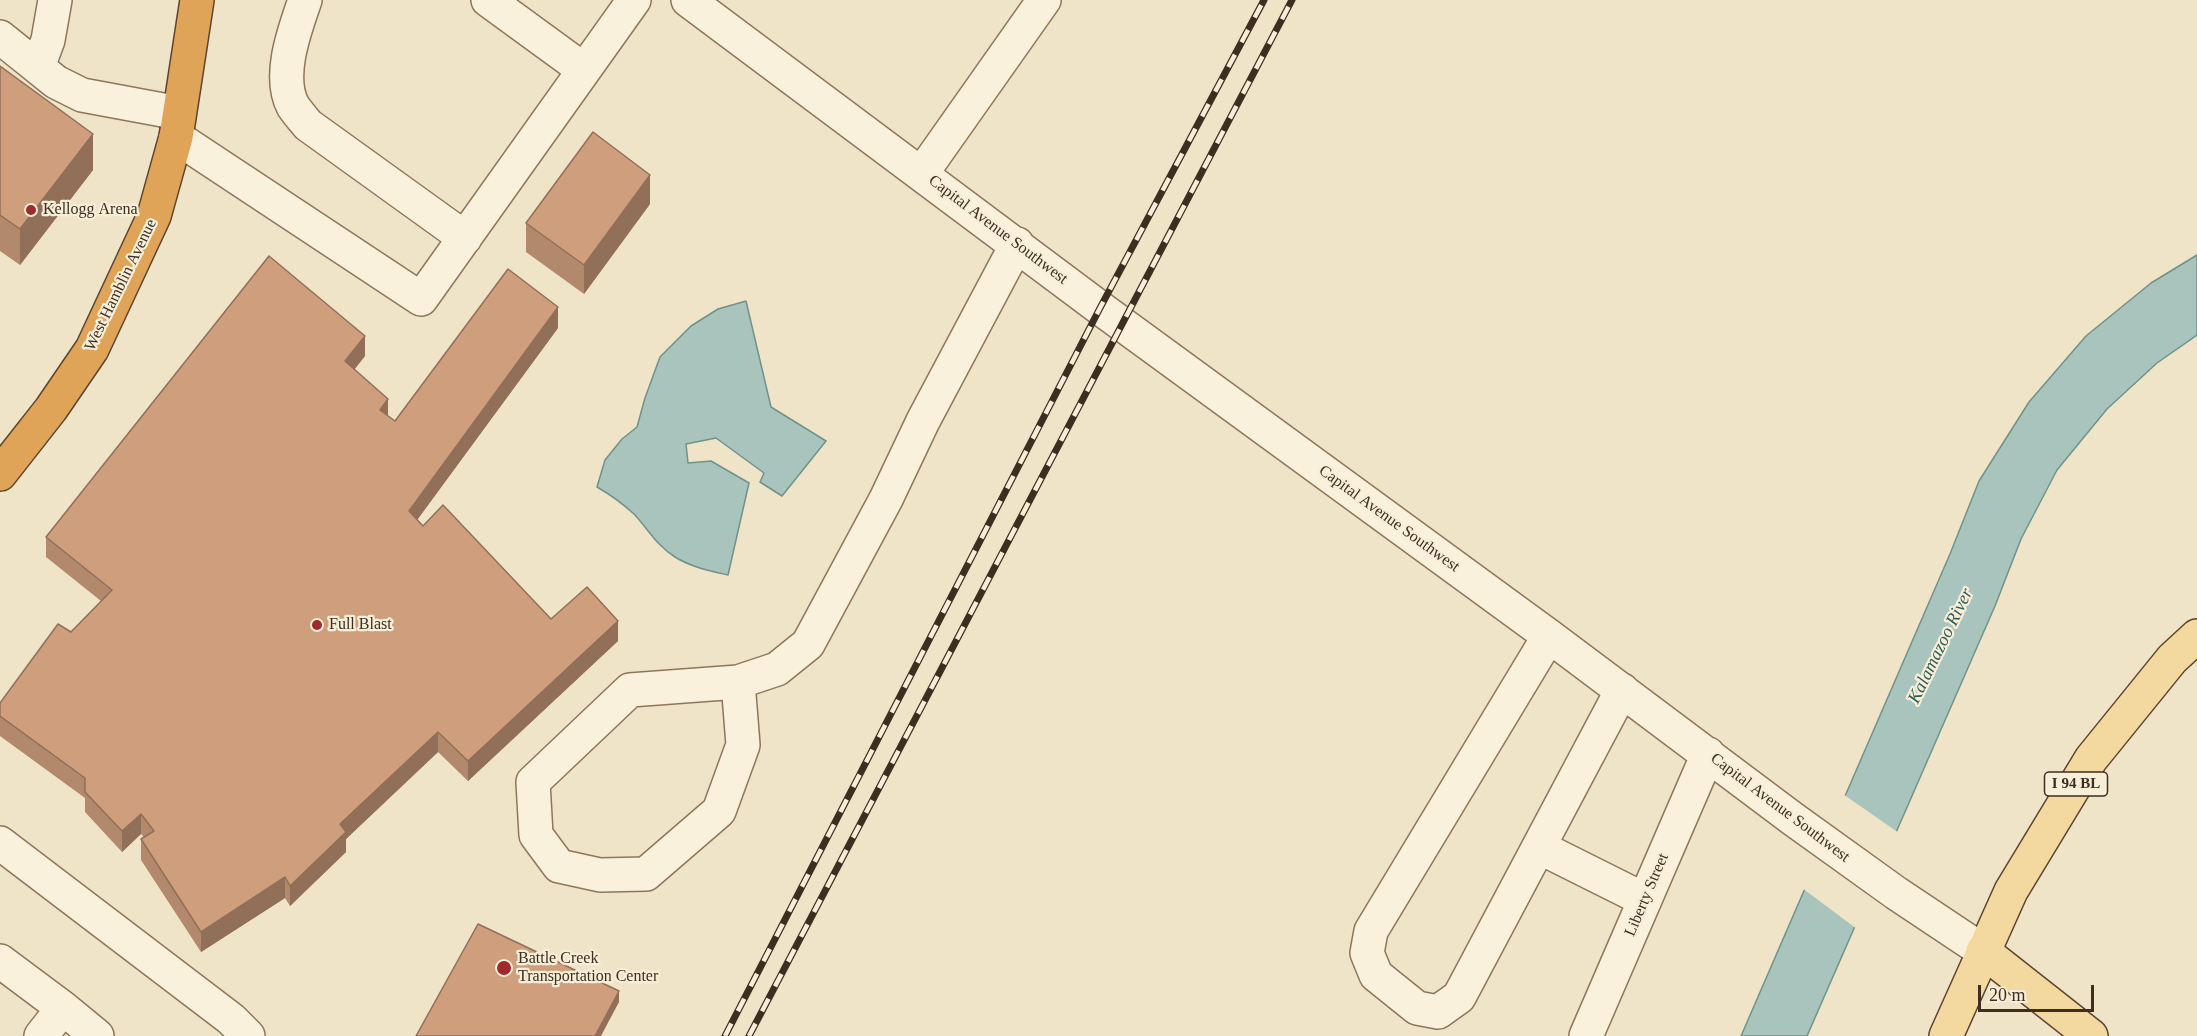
<!DOCTYPE html>
<html>
<head>
<meta charset="utf-8">
<style>
	body { margin:0 }
	#map { position:relative; width:2197px; height:1036px; overflow:hidden; background:#f0e4c8; font-family:Georgia,serif }
	canvas { display:block }
	.scale { position:absolute; left:1978px; top:985px; width:116px; height:27px; box-sizing:border-box; border:3px solid #3d2e20; border-top:0; padding-left:8px; font-size:18px; line-height:21px; white-space:nowrap; color:#3d2e20; -webkit-text-stroke:4px #f7eed8; paint-order:stroke }
</style>
</head>
<body>
<div id="map">
<canvas width="2197" height="1036"></canvas>
<div class="scale">20 m</div>
</div>
<script>
const g = document.querySelector('canvas').getContext('2d');
g.lineJoin = 'round';
function fill(path, color) {
  g.fillStyle = color;
  g.fill(path, 'evenodd');
}
function trace(path, color, width, dash) {
  g.strokeStyle = color;
  g.lineWidth = width;
  g.lineCap = dash ? 'butt' : 'round';
  g.setLineDash(dash || []);
  g.stroke(path);
}
function label(font, color, halo, rows, align = 'center') {
  g.font = font + ' Georgia,serif';
  g.lineWidth = 4.5;
  g.setLineDash([]);
  g.textBaseline = 'middle';
  g.strokeStyle = halo;
  g.fillStyle = color;
  for (const [text, x, y, turn = 0] of rows) {
    g.save();
    g.translate(x, y);
    g.rotate((+turn || 0) * Math.PI / 180);
    g.textAlign = isNaN(turn) ? turn : align;
    if (halo) g.strokeText(text, 0, 0);
    g.fillText(text, 0, 0);
    g.restore();
  }
}
const water = new Path2D(`
	M2197,255v80l-40,28 -50,46 -50,61 -36,69 -26,67 -188,430h-66l209,-482 29,-73 50,-79 57,-66 65,-53z
	M746,301l25,106 55,34 -44,55 -22,-14 4,-9 -48,-35 -30,6 2,19 23,-2 38,22 -21,92c-18,-4 -37,-8 -53,-18 -18,-11 -27,-28 -41,-43 -12,-11 -23,-19 -37,-27l8,-27 17,-21 15,-12 8,-29 15,-41 31,-31 27,-17z`);
fill(water, '#a9c4bc');
trace(water, '#6f938a', 1.5);
fill(new Path2D(`
	M1843,794l56,39 -42,96 -55,-41z`), '#f0e4c8');
const minor = new Path2D(`
	M305,0c-10,29 -28,76 -12,106 4,6 10,13 15,19l157,113
	M488,0l96,70
	M688,0l412,308 449,328 244,183 103,74 87,58
	M0,37l56,45 26,13 97,18
	M38,67l10,-27 7,-40
	M176,137l245,162 213,-299
	M922,173l122,-173
	M1549,636l-178,295 -4,22 9,22 41,33 21,4 21,-15 163,-307
	M738,682l5,63 -24,66 -73,63 -46,1 -41,-9 -23,-31 -3,-53 97,-92 108,-8 39,-13 31,-25 78,-145 37,-78 94,-177
	M0,843l231,176 17,17
	M1539,847l106,53
	M0,961l63,47 -22,28
	M63,1008l34,28
	M1586,1036l122,-282`);
const major = new Path2D(`
	M1983,951l108,85
	M1946,1036l65,-145 80,-132 81,-100 25,-23`);
const highway = new Path2D(`
	M0,474l51,-65 41,-60 62,-133 22,-79 21,-137`);
trace(minor, '#8d765c', 36);
trace(major, '#5b4430', 36);
trace(highway, '#5b4430', 36);
trace(minor, '#faf1dc', 33);
trace(major, '#f3d9a0', 33);
trace(highway, '#e0a458', 33);
const rail = new Path2D(`
	M725,1036l375,-728 164,-308
	M749,1036l543,-1036`);
trace(rail, '#3d2e20', 7);
trace(rail, '#f7eed8', 4.5, [14]);
fill(new Path2D(`
	M0,66l93,104 -73,95 -20,-14z
	M650,204l-66,90 -58,-42v-29z
	M558,328l-141,192 6,6 128,93 67,22 -150,140 -30,-29 -92,87v13l-56,54 -5,-8 -84,54 -60,-92v-21l3,-2 -3,-3 -19,18 -37,-40v-14l-85,-62v-33l101,-102 -55,-44v-20l319,-181 -11,14 34,46 7,5z`), '#b2896c');
fill(new Path2D(`
	M93,134v36l-73,95v-36z
	M650,175v29l-66,90v-29z
	M558,307v21l-149,203v-20z
	M365,336v20l-20,25v-20z
	M388,399v20l-8,-9z
	M618,621v20l-150,140v-20z
	M438,732v20l-92,87v13l-56,54v-20l50,-62z
	M141,814v20l-19,18v-21z
	M285,877v21l-84,54v-20z
	M619,991v11l-18,34h-6z`), '#916f58');
const building = new Path2D(`
	M0,66l93,68 -73,95 -20,-14z
	M593,132l57,43 -66,90 -58,-42z
	M269,256l96,80 -20,25 43,38 -8,11 15,11 113,-152 50,38 -149,204 14,15 20,-21 108,114 36,-32 31,34 -150,140 -30,-29 -98,92 6,8 -56,54 -5,-9 -84,55 -60,-93 13,-8 -13,-17 -19,17 -37,-39v-14l-85,-62v-13l58,-79 13,8 41,-42 -66,-53z
	M478,924l141,67 -24,45h-179z`);
fill(building, '#cf9f7d');
trace(building, '#916f58', 1.5);
for (const [x, y, r, color] of [
	[31,210,6,"#9e2a2b"],
	[317,625,6,"#9e2a2b"],
	[504,968,8,"#9e2a2b"]
]) {
  const dot = new Path2D();
  dot.arc(x, y, r, 0, 2 * Math.PI);
  g.fillStyle = color;
  g.fill(dot);
  trace(dot, '#f7eed8', 2);
}
for (const [x, y, w] of [
	[2076,784,63]
]) {
  const box = new Path2D();
  box.roundRect(x - w / 2, y - 12, w, 24, 4.5);
  g.fillStyle = '#f7eed8';
  g.fill(box);
  trace(box, '#3d2e20', 1.5);
}
label('bold 15px', '#3d2e20', null, [
	["I 94 BL",2076,784]
]);
label('16px', '#3d2e20', '#f7eed8', [
	["Kellogg Arena",43,210],
	["Full Blast",329,625],
	["Battle Creek",518,959],
	["Transportation Center",518,977]
], 'left');
label('16px', '#3d2e20', '#f7eed8', [
	["Capital Avenue Southwest",998,230,37],
	["West Hamblin Avenue",121,285,-64],
	["Capital Avenue Southwest",1389,519,36],
	["Capital Avenue Southwest",1780,808,37],
	["Liberty Street",1647,895,-67]
]);
label('italic 18px', '#2f5d5a', '#f7eed8', [
	["Kalamazoo River",1941,646,-64]
]);
</script>
</body>
</html>
